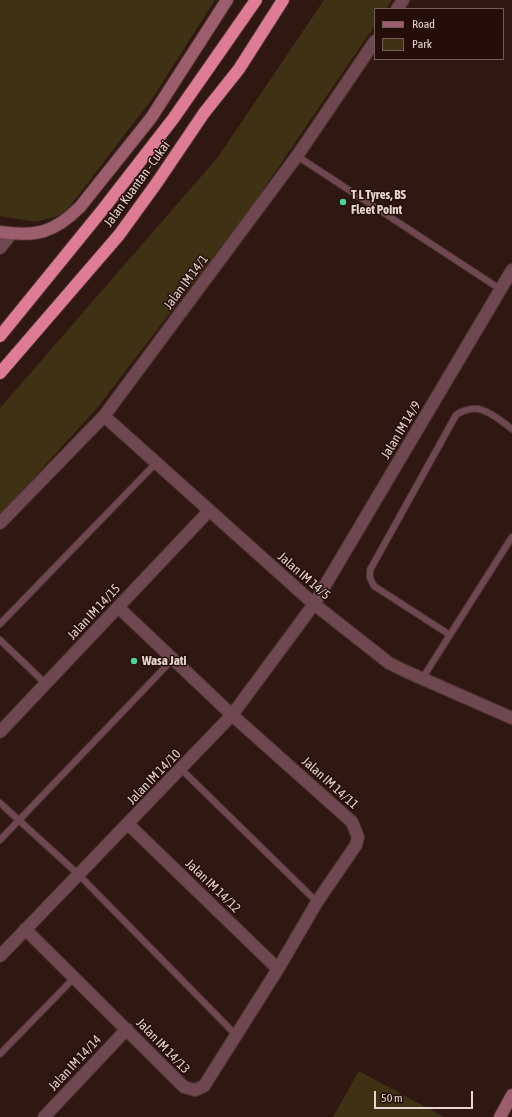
<!DOCTYPE html>
<html>
<head>
<meta charset="utf-8">
<style>
	body { margin:0 }
	#map { position:relative; width:512px; height:1117px; overflow:hidden; background:#2f1712; font-family:"Asap Condensed",sans-serif }
	canvas { display:block }
	.legend { position:absolute; left:374px; top:8px; width:130px; height:52px; box-sizing:border-box; background:#250d0a; border:1px solid #725d5a; margin:0; padding:5px 7px; list-style:none; font-size:12px; color:#e6d5d1 }
	.legend li { display:flex; align-items:center; gap:8px; height:20px }
	.legend b { width:20px; border:1px solid #725d5a }
	.scale { position:absolute; left:374px; top:1091px; width:99px; height:18px; box-sizing:border-box; border:2px solid #e6d5d1; border-top:0; padding-left:5px; font-size:12px; line-height:14px; white-space:nowrap; color:#e6d5d1; -webkit-text-stroke:3px #250d0a; paint-order:stroke }
</style>
</head>
<body>
<div id="map">
<canvas width="512" height="1117"></canvas>
<ul class="legend">
<li><b style="height:5px;background:#9c5d6c"></b>Road</li>
<li><b style="height:11px;background:#3f3113"></b>Park</li>
</ul>
<div class="scale">50 m</div>
</div>
<script>
const g = document.querySelector('canvas').getContext('2d');
g.lineJoin = 'round';
function fill(path, color) {
  g.fillStyle = color;
  g.fill(path, 'evenodd');
}
function trace(path, color, width, dash) {
  g.strokeStyle = color;
  g.lineWidth = width;
  g.lineCap = dash ? 'butt' : 'round';
  g.setLineDash(dash || []);
  g.stroke(path);
}
function label(font, color, halo, rows, align = 'center') {
  g.font = font + ' "Asap Condensed",sans-serif';
  g.lineWidth = 3;
  g.setLineDash([]);
  g.textBaseline = 'middle';
  g.strokeStyle = halo;
  g.fillStyle = color;
  for (const [text, x, y, turn = 0] of rows) {
    g.save();
    g.translate(x, y);
    g.rotate((+turn || 0) * Math.PI / 180);
    g.textAlign = isNaN(turn) ? turn : align;
    if (halo) g.strokeText(text, 0, 0);
    g.fillText(text, 0, 0);
    g.restore();
  }
}
fill(new Path2D(`
	M0,0h215l-63,99 -85,111 -9,6 -23,6 -35,-6z
	M324,0h68l-6,9h-11v16l-125,184 -153,199 -97,107v-107l218,-251z
	M359,1071l85,46h-111z`), '#3f3113');
const lane = new Path2D(`
	M297,156l203,133
	M0,624l156,-161
	M450,635l-76,-49 -4,-8v-8l86,-155c23,-15 37,0 56,14
	M0,640l46,44
	M422,679l90,-142
	M181,769l136,133
	M0,803l78,71 157,160
	M0,840l173,-181
	M0,1054l74,-76`);
const street = new Path2D(`
	M397,9l6,-9
	M0,248l11,-14
	M104,416l210,188 75,59 16,8 107,47
	M0,523l104,-107 193,-260 78,-115
	M0,732l208,-220
	M128,824l150,145
	M25,929l159,158 11,3 9,-4 74,-117 39,-67 39,-57 2,-8 -6,-15 -120,-107 -114,-108
	M0,956l232,-241 82,-111 198,-334
	M44,1117l83,-88`);
const secondary = new Path2D(`
	M0,232c36,5 54,1 80,-25l71,-89 76,-118
	M500,1117l12,-22`);
const highway = new Path2D(`
	M0,336l104,-128 69,-89 83,-119
	M0,373l119,-138 37,-51 48,-71 35,-44 44,-69`);
trace(lane, '#49322d', 8);
trace(street, '#49322d', 14);
trace(secondary, '#49322d', 14);
trace(highway, '#49322d', 14);
trace(lane, '#6f4750', 6);
trace(street, '#6f4750', 12);
trace(secondary, '#9c5d6c', 12);
trace(highway, '#df7c95', 12);
for (const [x, y, r, color] of [
	[343,202,4,"#4ed39a"],
	[134,661,4,"#4ed39a"]
]) {
  const dot = new Path2D();
  dot.arc(x, y, r, 0, 2 * Math.PI);
  g.fillStyle = color;
  g.fill(dot);
  trace(dot, '#250d0a', 1.5);
}
label('13px', '#e6d5d1', '#250d0a', [
	["Jalan Kuantan - Cukai",137,184,-54],
	["Jalan IM 14/1",186,282,-53],
	["Jalan IM 14/9",401,430,-59],
	["Jalan IM 14/5",304,576,41],
	["Jalan IM 14/15",94,612,-47],
	["Jalan IM 14/10",154,777,-46],
	["Jalan IM 14/11",330,783,42],
	["Jalan IM 14/12",213,886,44],
	["Jalan IM 14/13",163,1046,46],
	["Jalan IM 14/14",75,1063,-47]
]);
label('bold 13px', '#e6d5d1', '#250d0a', [
	["T L Tyres, BS",351,195],
	["Fleet Point",351,210],
	["Wasa Jati",142,661]
], 'left');
</script>
</body>
</html>
